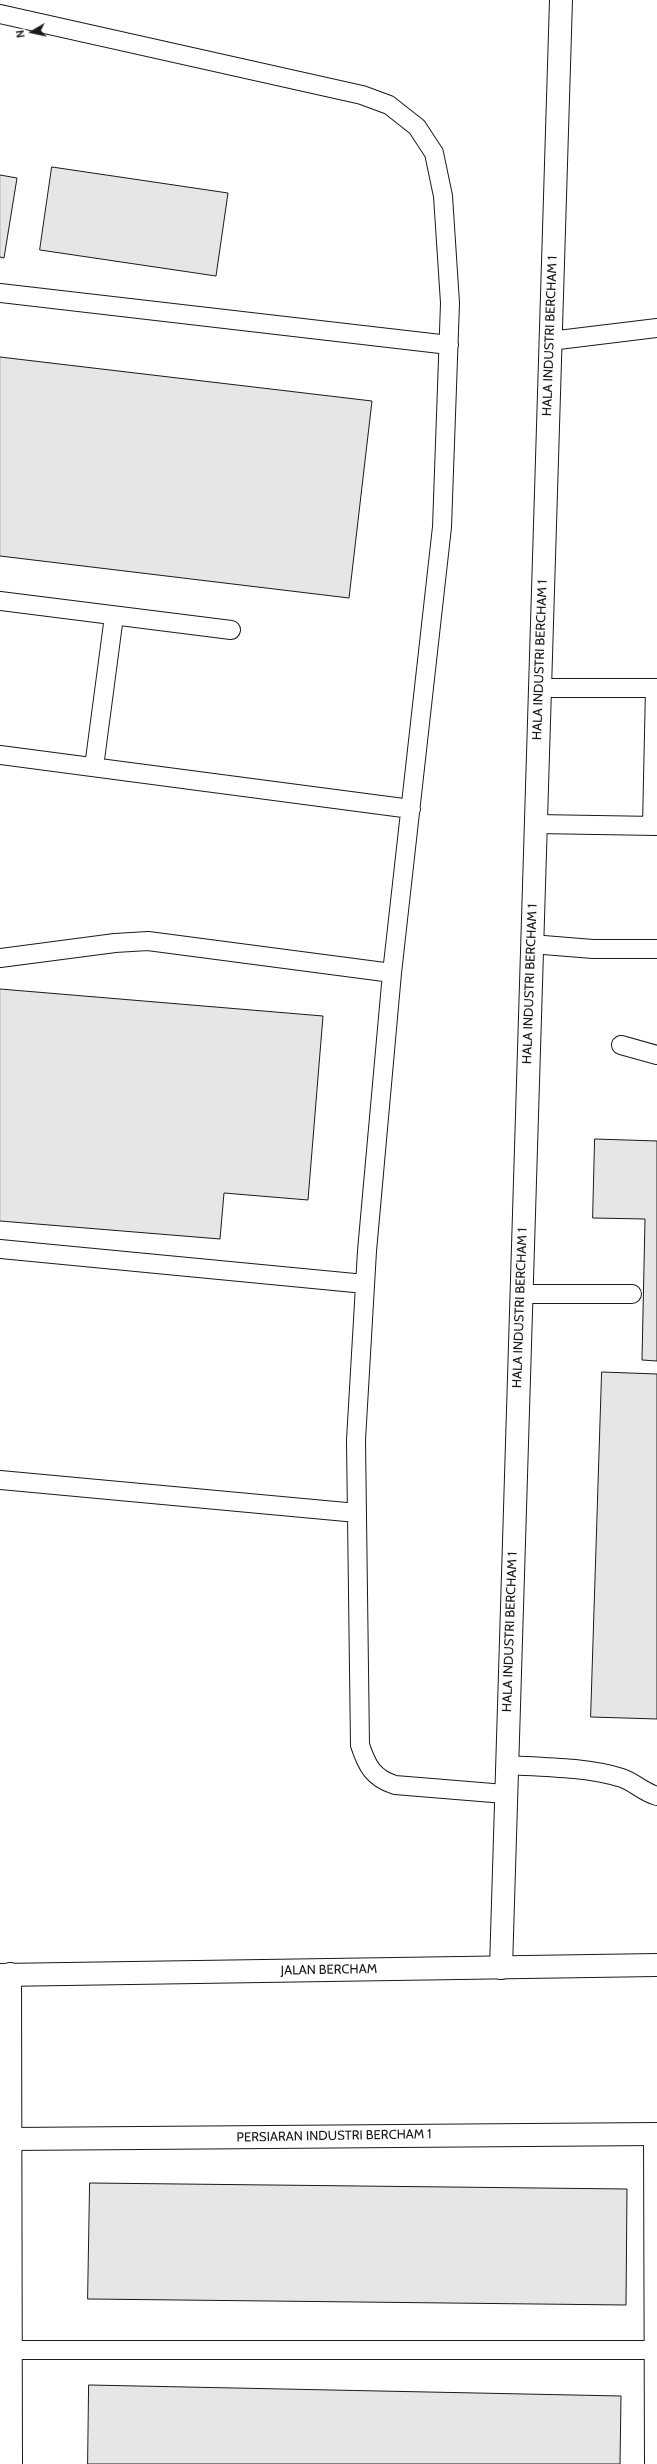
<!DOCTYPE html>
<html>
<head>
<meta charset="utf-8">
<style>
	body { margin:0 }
	#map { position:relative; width:657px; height:2464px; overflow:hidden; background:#fff; font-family:Cabin,sans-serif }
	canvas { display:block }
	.north { position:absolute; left:12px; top:12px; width:40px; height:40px; -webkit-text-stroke:3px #fff; paint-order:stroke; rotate:261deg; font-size:11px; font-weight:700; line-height:16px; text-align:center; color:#1a1a1a }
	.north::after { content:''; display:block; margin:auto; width:14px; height:18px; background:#1a1a1a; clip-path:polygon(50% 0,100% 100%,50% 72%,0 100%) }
</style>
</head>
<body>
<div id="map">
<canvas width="657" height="2464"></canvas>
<div class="north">N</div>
</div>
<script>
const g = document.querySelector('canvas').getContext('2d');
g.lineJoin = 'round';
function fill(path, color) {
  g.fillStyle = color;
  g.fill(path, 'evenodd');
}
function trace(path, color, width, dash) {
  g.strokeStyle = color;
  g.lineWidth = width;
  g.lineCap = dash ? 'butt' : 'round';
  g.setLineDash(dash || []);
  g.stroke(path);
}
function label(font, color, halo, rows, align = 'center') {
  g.font = font + ' Cabin,sans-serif';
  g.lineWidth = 3;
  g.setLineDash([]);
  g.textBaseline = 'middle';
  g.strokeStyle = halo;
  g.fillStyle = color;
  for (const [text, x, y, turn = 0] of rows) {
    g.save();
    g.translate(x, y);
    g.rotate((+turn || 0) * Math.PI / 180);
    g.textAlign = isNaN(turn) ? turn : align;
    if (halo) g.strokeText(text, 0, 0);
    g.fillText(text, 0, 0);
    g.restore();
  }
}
const building = new Path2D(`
	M52,167l176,26 -12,83 -176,-26z
	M0,175l17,3 -13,80 -4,-1z
	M0,357l372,44 -23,197 -349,-42z
	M0,989l323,27 -15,184 -84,-7 -4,46 -220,-18z
	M595,1139l62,2v220l-15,-1 3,-141 -52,-1z
	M602,1372l55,2v345l-66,-2z
	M90,2183l537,6 -1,116 -538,-6z
	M89,2385l532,11 -1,68h-532z`);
fill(building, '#e6e6e6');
trace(building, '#1a1a1a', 1);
const lane = new Path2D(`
	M0,14l362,81 27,10 28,22 17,26 9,43 7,107 -8,224 -50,446 -25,278 -11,189 4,305c7,21 13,33 35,40l110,9
	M0,293l449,52
	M550,341l107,-13
	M0,601l231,29
	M539,688h118
	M0,755l411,54
	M94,767l20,-151
	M536,824l121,2
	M652,826l3,-138
	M531,944l62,5h64
	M0,958l115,-15 33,-2 244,32
	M621,1045l36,10
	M0,1249l365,35
	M520,1294h112
	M0,1480l357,33
	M506,1765c37,2 81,2 116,13 12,4 21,14 35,18
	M653,2134l1,330
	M11,2350h646`);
const street = new Path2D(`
	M501,1968l60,-1968
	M10,1974l1,490
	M11,2139l646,-5`);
const primary = new Path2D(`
	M0,1975l657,-10`);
trace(lane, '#1a1a1a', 20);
trace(street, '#1a1a1a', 24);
trace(primary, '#1a1a1a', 24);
trace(lane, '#fff', 18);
trace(street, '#fff', 22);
trace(primary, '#fff', 22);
label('13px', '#1a1a1a', '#fff', [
	["HALA INDUSTRI BERCHAM 1",550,336,-88],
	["HALA INDUSTRI BERCHAM 1",540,660,-88],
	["HALA INDUSTRI BERCHAM 1",530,984,-88],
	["HALA INDUSTRI BERCHAM 1",520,1308,-88],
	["HALA INDUSTRI BERCHAM 1",510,1632,-88],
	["JALAN BERCHAM",329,1970,-1],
	["PERSIARAN INDUSTRI BERCHAM 1",334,2136,-1]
]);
</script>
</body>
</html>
